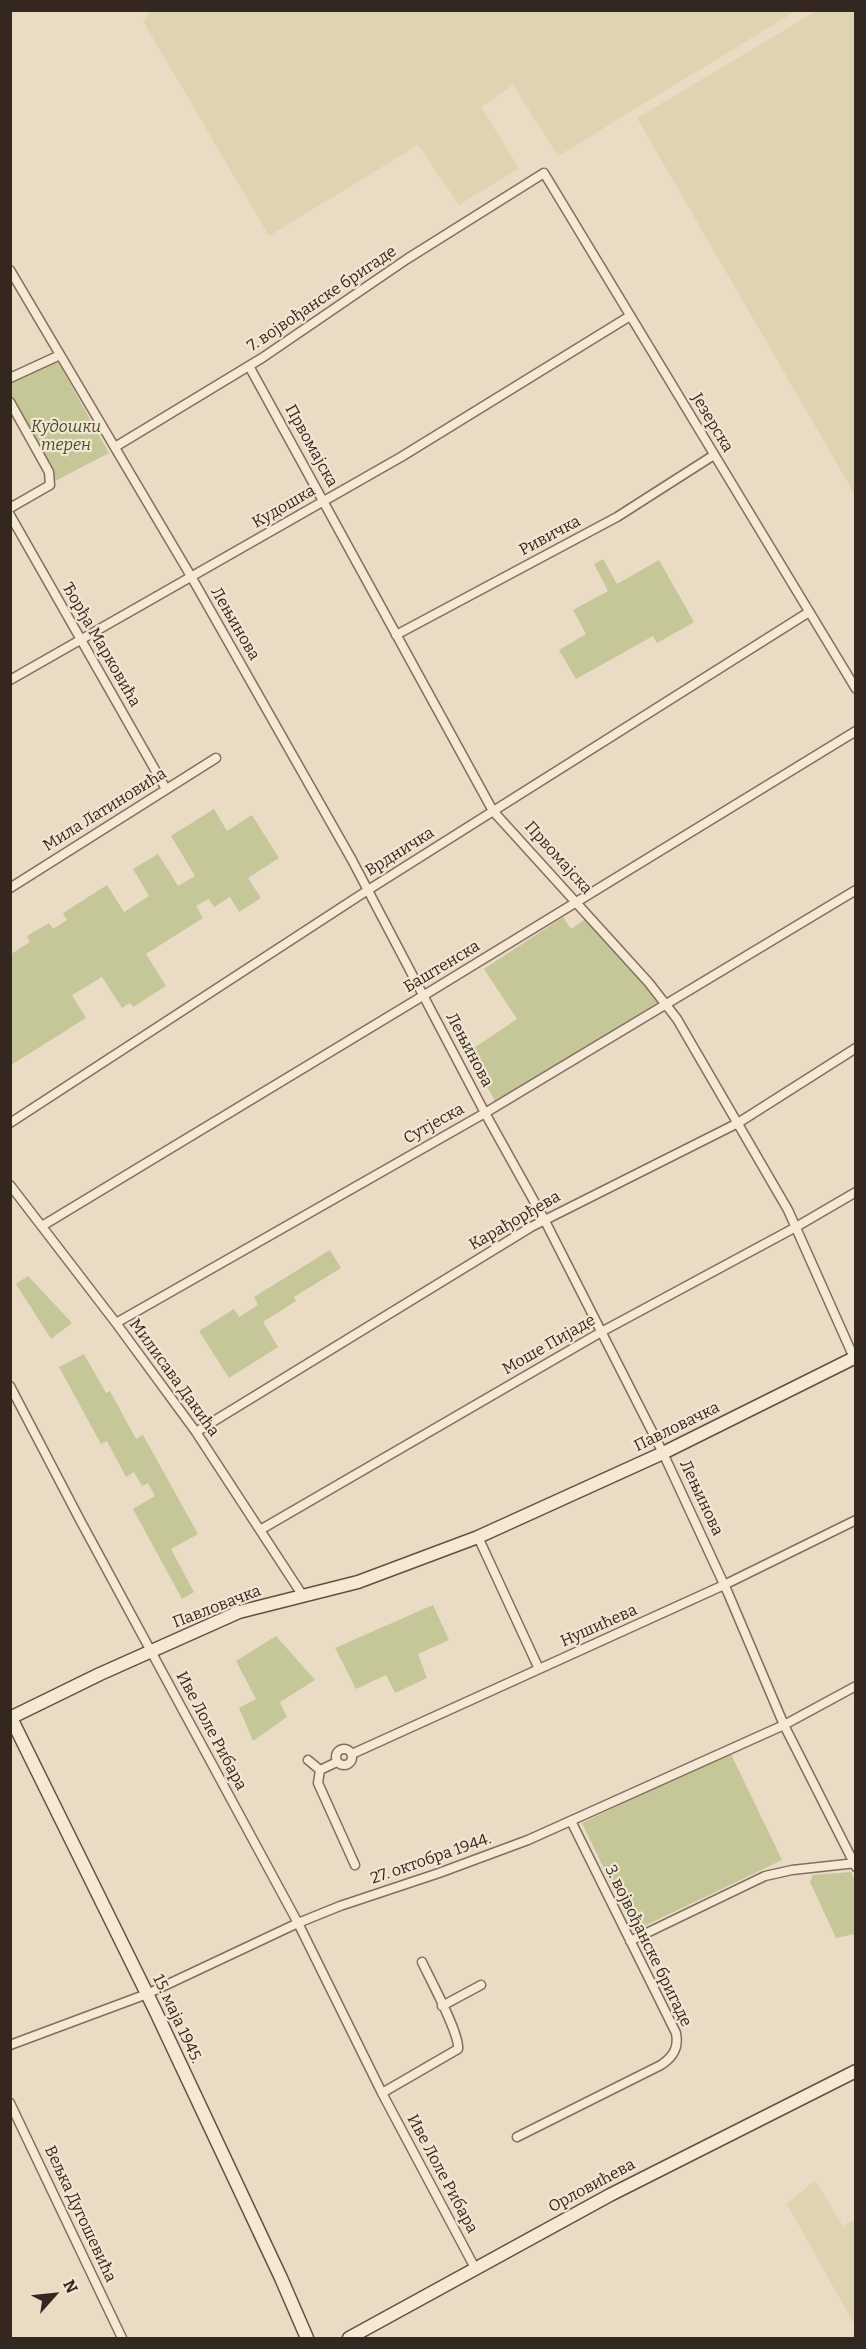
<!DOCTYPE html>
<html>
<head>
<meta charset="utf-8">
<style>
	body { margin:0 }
	#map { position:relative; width:866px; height:2349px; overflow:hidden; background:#eadbc4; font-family:Bitter,serif }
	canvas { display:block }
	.frame { position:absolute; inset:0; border:12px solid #34271f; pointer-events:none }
	.north { position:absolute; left:24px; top:2265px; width:60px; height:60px; -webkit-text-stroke:4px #f2e6d3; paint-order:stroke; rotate:63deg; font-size:16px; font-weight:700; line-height:24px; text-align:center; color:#34271f }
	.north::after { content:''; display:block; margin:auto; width:21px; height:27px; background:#34271f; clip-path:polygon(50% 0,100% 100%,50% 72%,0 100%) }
</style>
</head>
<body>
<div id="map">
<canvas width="866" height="2349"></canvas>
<div class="frame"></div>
<div class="north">N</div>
</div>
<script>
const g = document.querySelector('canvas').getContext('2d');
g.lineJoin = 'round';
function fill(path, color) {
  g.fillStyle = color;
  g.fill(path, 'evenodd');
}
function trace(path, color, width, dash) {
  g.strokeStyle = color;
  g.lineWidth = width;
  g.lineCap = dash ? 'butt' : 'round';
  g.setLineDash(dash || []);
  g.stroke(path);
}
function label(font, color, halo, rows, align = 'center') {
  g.font = font + ' Bitter,serif';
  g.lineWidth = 4.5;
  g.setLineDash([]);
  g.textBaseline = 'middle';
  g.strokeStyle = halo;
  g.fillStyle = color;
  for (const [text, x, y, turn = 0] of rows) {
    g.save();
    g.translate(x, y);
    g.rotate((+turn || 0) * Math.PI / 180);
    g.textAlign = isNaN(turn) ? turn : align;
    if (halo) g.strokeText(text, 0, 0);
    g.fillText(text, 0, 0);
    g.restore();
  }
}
fill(new Path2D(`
	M151,10h645v1l-238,145 -45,-71 -32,22 38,61 -60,37 -41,-60 -149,91 -126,-215z
	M816,11h39v484l-218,-377z
	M815,2180l28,46 12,-7v107l-68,-122z`), '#dfd4b2');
fill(new Path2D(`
	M57,360l52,93 -54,28 -44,-81v-18z
	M603,559l14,25 42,-24 35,62 -37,21 -4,-7 -77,43 -17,-29 27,-16 -13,-24 35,-19 -14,-27z
	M214,809l13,22 25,-16 27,43 -31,20 13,20 -22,14 -9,-15 -16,10 -5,-8 -13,7 7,12 -57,36 20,32 -33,21 -3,-4 -8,5 -20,-31 -30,18 14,23 -75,47v-111l19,-12 -3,-6 22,-13 4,6 14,-9 -4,-7 44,-28 17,27 25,-16 -16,-27 25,-15 20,32 17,-10 -24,-40z
	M563,917l8,12 16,-11 73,83 -164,102 -28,-51 49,-33 -33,-50z
	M330,1250l11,18 -47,29 2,4 -33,21 15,25 -49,31 -30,-47 35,-22 5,8 19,-12 -4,-8z
	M28,1276l44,47 -21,16 -35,-55z
	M84,1354l22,39 4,-2 26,48 7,-4 55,99 -27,15 23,43 -12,7 -49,-90 22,-13 -7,-13 -6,3 -8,-14 -8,5 -19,-36 -6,3 -42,-77z
	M433,1605l16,35 -31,14 9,24 -32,15 -9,-18 -30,14 -21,-41z
	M276,1636l39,44 -35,22 7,15 -34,24 -14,-33 17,-9 -20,-38z
	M730,1752l52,108 -148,71 -52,-108z
	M851,1872l4,9v53l-19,4 -26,-56 3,-7z`), '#c5c799');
const street = new Path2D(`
	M10,270l182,308 160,282 133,253 59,106 119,234 65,140 56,132 72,142
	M249,366l244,445 156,172 28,36 111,191 67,150
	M10,378l50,-23
	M10,402l39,70 1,13 -40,23
	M115,447l147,-89 145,-99 137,-86 312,516
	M10,515l156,274
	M396,635l221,-118 97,-62
	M10,680l391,-223 229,-141
	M10,888l206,-130
	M10,1123l358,-233 441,-278
	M10,1185l106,138 80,109 107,164
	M42,1226l389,-235 425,-260
	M116,1323l369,-210 371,-223
	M10,1386l70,134 218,403 84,170 93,175
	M196,1432l335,-205 207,-104 118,-75
	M260,1530l343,-199 193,-104 60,-35
	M478,1537l61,132
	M336 1757a8 8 0 1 1 16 0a8 8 0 1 1-16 0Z
	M352,1754l372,-169 132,-65
	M308,1760l12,10
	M337,1762l-17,8 -2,13 37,82
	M630,1941l135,-65 27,-6 64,-7
	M442,2006l39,-21
	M10,2045l137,-51 151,-71 42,-17 99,-33 89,-33 256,-115 72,-39
	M382,2093l76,-44c2,-15 -28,-70 -36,-87
	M10,2103l112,235
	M517,2137l144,-72c12,-8 18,-17 15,-32l-105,-212`);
const secondary = new Path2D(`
	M10,1718l90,-44 139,-62 119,-30 120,-45 185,-84 193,-96
	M11,1718l144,292 126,268 26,60
	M349,2338l261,-143 246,-124`);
trace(street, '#836d5c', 11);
trace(secondary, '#644f3f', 15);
trace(street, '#f5e9d6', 8);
trace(secondary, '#f5e9d6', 12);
label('16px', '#34271f', '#f2e6d3', [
	["7. војвођанске бригаде",322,299,-34],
	["Језерска",712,423,59],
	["Првомајска",311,446,61],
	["Кудошка",284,507,-30],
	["Ривичка",550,536,-28],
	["Лењинова",235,624,60],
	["Ђорђа Марковића",101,645,60],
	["Мила Латиновића",105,810,-32],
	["Врдничка",400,852,-32],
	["Првомајска",558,858,48],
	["Баштенска",442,967,-31],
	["Лењинова",469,1050,62],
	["Сутјеска",434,1124,-29],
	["Карађорђева",515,1221,-30],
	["Моше Пијаде",549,1345,-30],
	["Милисава Дакића",174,1378,54],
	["Павловачка",677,1427,-26],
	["Лењинова",701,1498,65],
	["Павловачка",217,1607,-21],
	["Нушићева",599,1626,-24],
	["Иве Лоле Рибара",211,1731,62],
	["27. октобра 1944.",431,1859,-19],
	["3. војвођанске бригаде",648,1946,64],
	["15. маја 1945.",177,2019,65],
	["Иве Лоле Рибара",442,2174,62],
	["Орловићева",592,2186,-28],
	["Вељка Дугошевића",80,2214,65]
]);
label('italic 16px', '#484f27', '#f2e6d3', [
	["Кудошки",66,428],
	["терен",66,446]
]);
</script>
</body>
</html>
